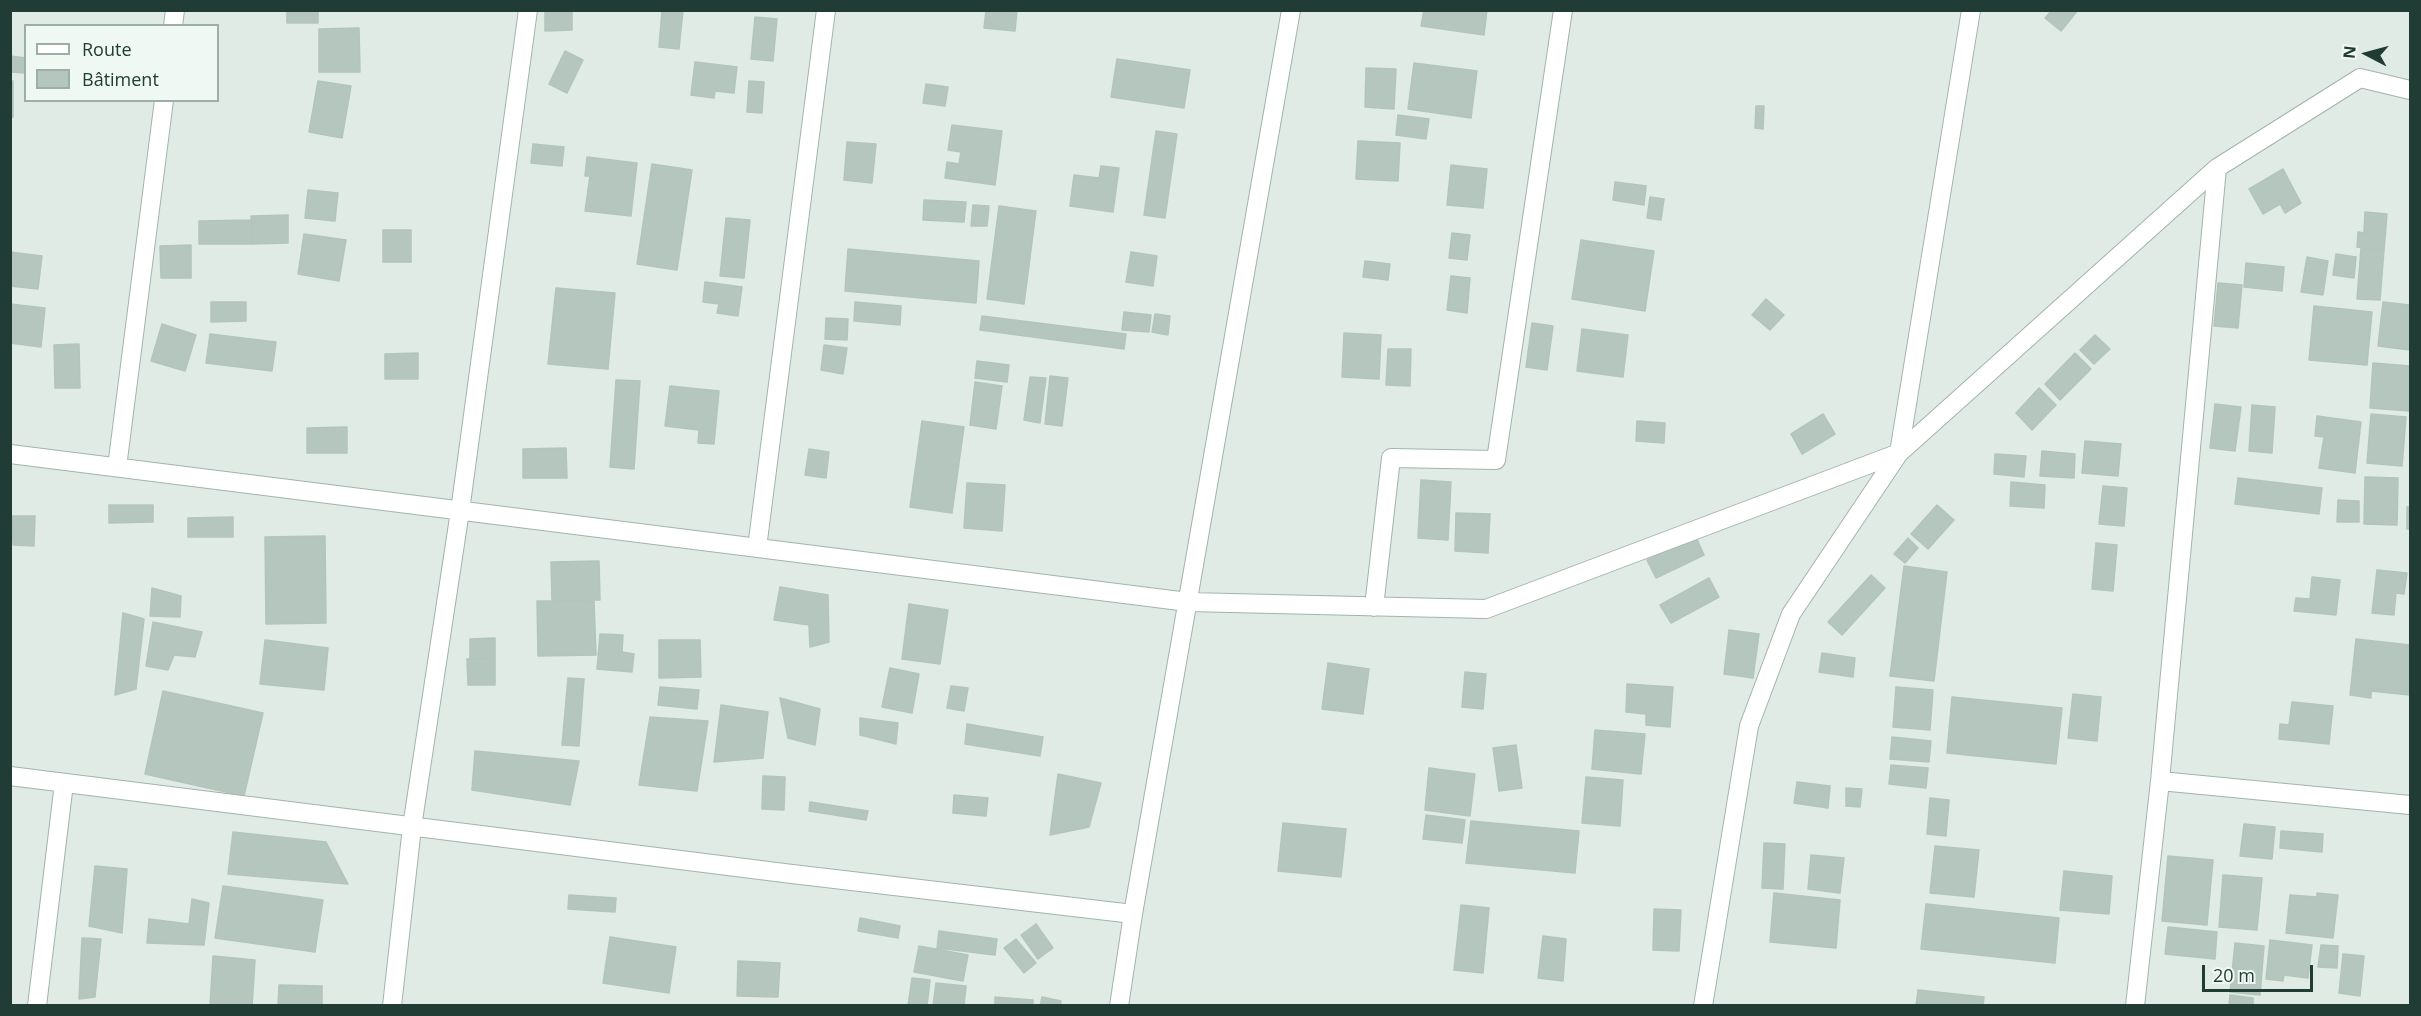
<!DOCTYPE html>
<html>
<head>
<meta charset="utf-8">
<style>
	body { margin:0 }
	#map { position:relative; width:2421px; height:1016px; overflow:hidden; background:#e0ebe6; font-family:"Open Sans",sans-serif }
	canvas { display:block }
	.frame { position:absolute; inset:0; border:12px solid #203c34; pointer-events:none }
	.legend { position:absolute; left:24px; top:24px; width:195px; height:78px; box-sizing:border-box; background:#f0f8f4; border:2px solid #9dada7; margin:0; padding:8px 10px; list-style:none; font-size:18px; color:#203c34 }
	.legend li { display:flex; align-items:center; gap:12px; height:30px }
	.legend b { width:30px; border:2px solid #9dada7 }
	.north { position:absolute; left:2337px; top:24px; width:60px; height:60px; -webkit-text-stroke:4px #f0f8f4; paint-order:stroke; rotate:276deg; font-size:16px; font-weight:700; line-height:24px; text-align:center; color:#203c34 }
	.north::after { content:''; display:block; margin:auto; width:21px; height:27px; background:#203c34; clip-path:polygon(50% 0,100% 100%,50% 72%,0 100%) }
	.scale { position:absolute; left:2202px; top:965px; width:111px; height:27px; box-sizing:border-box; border:3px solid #203c34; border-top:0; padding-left:8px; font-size:18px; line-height:21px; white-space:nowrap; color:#203c34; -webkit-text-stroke:4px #f0f8f4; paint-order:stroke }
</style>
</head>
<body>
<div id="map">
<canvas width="2421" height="1016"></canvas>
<div class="frame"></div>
<ul class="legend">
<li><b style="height:8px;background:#fff"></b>Route</li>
<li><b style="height:16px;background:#b5c6bf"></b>Bâtiment</li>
</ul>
<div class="north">N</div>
<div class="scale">20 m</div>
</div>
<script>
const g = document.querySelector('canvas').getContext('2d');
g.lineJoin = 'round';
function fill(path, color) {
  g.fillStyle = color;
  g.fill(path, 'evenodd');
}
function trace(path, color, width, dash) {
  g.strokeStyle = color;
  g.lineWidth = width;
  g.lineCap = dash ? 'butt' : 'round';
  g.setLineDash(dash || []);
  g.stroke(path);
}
const building = new Path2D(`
	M287,10h31v13h-31z
	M545,10h27v20l-27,1z
	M662,10h21l-4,39 -20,-2z
	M986,10h31l-2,21 -31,-3z
	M1424,10h63l-3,25 -63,-9z
	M2052,10h26l-17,21 -16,-13z
	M755,17l22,2 -4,42 -22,-2z
	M359,28l1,44h-41v-43z
	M565,51l18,9 -16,33 -18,-9z
	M10,56l16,2v15l-16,-1z
	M1117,59l73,11 -6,38 -73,-11z
	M695,62l42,5 -3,26 -19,-2 -1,7 -23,-3z
	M1414,63l63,8 -6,47 -63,-9z
	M1366,68l30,1 -2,40 -29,-2z
	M10,81h3v36h-3z
	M318,81l33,5 -9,52 -33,-6z
	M749,81l15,1 -2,31 -15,-1z
	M926,84l22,3 -3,19 -22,-3z
	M1756,106h8l-1,23 -8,-1z
	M1398,115l31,4 -3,20 -30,-4z
	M952,125l50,6 -7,54 -50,-7 2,-16 12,2 2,-12 -13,-2z
	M1156,131l21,3 -12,84 -21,-3z
	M1358,141l42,2 -2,38 -42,-2z
	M847,142l29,2 -4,39 -28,-3z
	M533,144l31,3 -2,19 -31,-3z
	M587,157l50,6 -6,53 -46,-5 5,-35h-5z
	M652,164l40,6 -15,100 -40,-6z
	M1451,165l36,4 -4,39 -36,-3z
	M1101,166l18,2 -6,44 -43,-6 4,-31 25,3z
	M2283,169l18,34 -16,10 -5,-9 -17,10 -14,-25z
	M1615,182l31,4 -2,19 -31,-5z
	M308,190l30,3 -3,28 -30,-3z
	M1650,197l14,2 -3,21 -14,-2z
	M924,200l42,2 -2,20 -41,-2z
	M973,205l16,1 -2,20h-16z
	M999,206l37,5 -12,93 -37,-5z
	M2365,212l22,2 -3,36 -27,-3 1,-15 6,1z
	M288,215v28l-36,1 -1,-28z
	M726,218l24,2 -6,58 -24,-2z
	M251,220l1,24h-53v-23z
	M383,230h28v32h-28z
	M1452,233l18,2 -3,25 -18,-2z
	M304,234l42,6 -7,41 -41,-7z
	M1581,240l73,11 -9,60 -73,-12z
	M191,245v33h-30l-1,-32z
	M2361,248l23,2 -4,50 -23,-1z
	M848,249l131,12 -3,42 -131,-12z
	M10,252l32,4 -4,33 -28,-3z
	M1131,252l26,4 -4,30 -27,-4z
	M2336,254l20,3 -2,21 -21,-3z
	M2307,257l21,4 -5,34 -22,-3z
	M1365,261l25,3 -2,16 -25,-3z
	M2246,263l38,4 -2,24 -38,-4z
	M1451,276l19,2 -3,35 -20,-3z
	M705,282l37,5 -4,29 -21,-3 2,-9 -16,-2z
	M2218,283l24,2 -4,43 -24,-2z
	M556,288l59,5 -7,76 -60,-5z
	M1766,299l18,16 -14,15 -18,-15z
	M211,302h35v19l-35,1z
	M855,302l46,4 -1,19 -46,-4z
	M2383,302l27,3v45l-32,-4z
	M10,304l35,4 -4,39 -31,-4z
	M2314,306l58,6 -5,53 -58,-5z
	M1124,312l27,3 -2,17 -27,-2z
	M1155,314l15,2 -2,19 -16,-3z
	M982,316l144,18 -2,15 -144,-19z
	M826,318l22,1 -1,21 -22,-1z
	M1532,323l21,3 -6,44 -21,-3z
	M162,324l34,11 -11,36 -34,-10z
	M1582,329l46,6 -5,42 -46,-6z
	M1344,333l37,2 -2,44 -37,-2z
	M210,334l66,8 -4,29 -66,-8z
	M2095,335l15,14 -16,15 -14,-14z
	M79,344l1,44h-25l-1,-43z
	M824,345l23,3 -4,26 -22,-4z
	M1388,349h23l-1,37 -24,-1z
	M418,353v26h-33v-25z
	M2075,353l16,16 -31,31 -15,-16z
	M977,361l32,4 -2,17 -32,-4z
	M2373,363l37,3v45l-40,-3z
	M1050,376l18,2 -6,48 -17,-2z
	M1030,377l16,1 -6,45 -16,-3z
	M616,380l24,1 -6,88 -24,-2z
	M975,382l27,4 -6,43 -26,-4z
	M670,386l49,5 -5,53 -16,-1 1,-13 -34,-4z
	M2039,388l17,17 -24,25 -16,-17z
	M2215,404l26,3 -6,44 -25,-3z
	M2252,405l23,2 -3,46 -23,-2z
	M1823,414l12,20 -33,20 -11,-20z
	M2371,414l35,3 -4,49 -35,-3z
	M2317,416l44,6 -6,51 -36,-5 5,-31 -9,-1z
	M922,421l42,6 -12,86 -42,-6z
	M1637,421l28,2 -1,20 -28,-2z
	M347,427v26h-40v-25z
	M2085,441l36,3 -3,32 -36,-3z
	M566,448l1,30h-44v-29z
	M809,449l20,3 -3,26 -21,-3z
	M2042,451l33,3 -1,24 -34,-2z
	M1995,454l31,2 -2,21 -30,-3z
	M2365,477l33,1 -1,47 -33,-1z
	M2238,478l84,10 -3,26 -84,-10z
	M1421,480l30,2 -3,58 -30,-2z
	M2011,482l34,3 -1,23 -34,-2z
	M967,483l38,2 -3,46 -38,-3z
	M2103,486l24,2 -3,38 -25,-2z
	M2338,500l21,1v21h-22z
	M109,505h44v17l-44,1z
	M1937,505l17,15 -26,29 -17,-15z
	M2407,507h3v22h-3z
	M1456,513l34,1 -2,39 -33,-2z
	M12,516h23l-1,30 -21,-1z
	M233,517v20h-45v-19z
	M325,536l1,87 -60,1 -1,-87z
	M1696,537l8,18 -48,23 -9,-18z
	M1908,538l10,10 -13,15 -11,-9z
	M2096,543l21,2 -4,46 -21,-2z
	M599,561l1,39 -48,1 -1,-39z
	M1904,566l43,6 -13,109 -44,-5z
	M2377,570l30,3 -3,21 -8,-1 -2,22 -22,-2z
	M1871,575l14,13 -43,47 -14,-13z
	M2312,577l28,3 -4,35 -42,-4 2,-13 14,1z
	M1709,578l10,19 -48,26 -11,-18z
	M780,587l48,8 1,47 -19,5 -1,-22 -35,-5z
	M152,588l29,8 -1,21 -30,-1z
	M537,601h57l2,54 -58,1z
	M909,604l39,6 -8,54 -38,-5z
	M123,613l21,6 -8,70 -21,6z
	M153,622l49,10 -7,25 -21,-2 -6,15 -22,-4z
	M1729,630l30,4 -6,44 -29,-4z
	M600,634l23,1 -1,17 12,2 -2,18 -35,-3z
	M495,638v20l-25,1v-20z
	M2356,639l54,6v57v-7l-39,-4v7l-21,-3z
	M265,640l63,8 -4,42 -64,-6z
	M659,640h41l1,37 -42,1z
	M1822,653l33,5 -2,19 -34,-5z
	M495,658v27h-27l-1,-26z
	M1328,663l41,6 -6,45 -41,-5z
	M890,668l29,6 -7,39 -30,-6z
	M1465,672l21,2 -3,35 -21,-2z
	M568,678l16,1 -5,67 -17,-1z
	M1627,684l46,3 -3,40 -24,-2v-11l-20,-2z
	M951,686l17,2 -4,23 -17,-3z
	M660,687l39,3 -2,19 -39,-4z
	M1896,687l37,3 -3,40 -37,-3z
	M163,691l100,22 -19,83 -99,-22z
	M2073,694l28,3 -4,44 -29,-3z
	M1952,697l110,11 -6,56 -109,-11z
	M780,698l40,11 -5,36 -27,-7z
	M2292,702l41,4 -4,38 -50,-5 1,-15 9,1z
	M721,705l47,7 -5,46 -49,4z
	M650,717l58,4 -11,70 -58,-6z
	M860,718l38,5 -2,21 -36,-9z
	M967,724l76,13 -3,19 -75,-12z
	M1595,730l50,4 -4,40 -49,-5z
	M1892,737l39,4 -2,21 -39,-3z
	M1516,745l6,43 -23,3 -6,-43z
	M475,751l104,10 -9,44 -98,-15z
	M1891,765l37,3 -2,20 -37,-4z
	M1429,768l46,6 -5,42 -45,-6z
	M1058,774l43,9 -12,44 -39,8z
	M763,776l22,1 -1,33 -22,-1z
	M1586,777l37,3 -3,46 -38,-3z
	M1797,782l33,4 -2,22 -34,-5z
	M1846,788l16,1 -2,18 -14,-1z
	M954,795l34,3 -2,18 -33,-3z
	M1930,798l19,2 -3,36 -19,-2z
	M810,802l58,9 -2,9 -57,-9z
	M1426,815l39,5 -3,23 -39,-4z
	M1471,821l108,10 -4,42 -109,-10z
	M1283,823l63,6 -5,48 -63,-6z
	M2244,824l31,3 -3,32 -32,-3z
	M2281,831l42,3 -1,18 -42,-4z
	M233,832l93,10 22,42 -120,-10z
	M1764,843l21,1 -2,45 -21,-1z
	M1935,846l44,4 -5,47 -44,-4z
	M1811,855l33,3 -4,35 -32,-4z
	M2168,856l45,4 -6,65 -45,-4z
	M95,866l32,3 -5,64 -33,-7z
	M2064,871l48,5 -3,38 -49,-4z
	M2223,875l39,3 -5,52 -38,-3z
	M223,886l100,14 -8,52 -100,-14z
	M1774,893l66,7 -4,48 -66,-6z
	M2317,893l21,2 -5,43 -47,-5 4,-38 27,2z
	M569,895l47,3 -1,14 -47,-3z
	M192,899l17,4 -5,42 -57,-2 2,-24 40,5z
	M1926,904l133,14 -4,45 -134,-14z
	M1461,905l28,3 -6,65 -29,-3z
	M1654,909l27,1 -2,41 -26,-1z
	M860,918l40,8 -2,12 -40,-7z
	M1036,924l17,24 -15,11 -17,-24z
	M2168,927l49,5 -2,27 -50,-5z
	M939,931l58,8 -2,16 -58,-7z
	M1543,936l23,3 -3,42 -25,-3z
	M610,937l66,10 -7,46 -66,-10z
	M82,938l19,1 -6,58 -16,2z
	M1016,939l20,24 -12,10 -20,-25z
	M2270,940l42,5 -4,33 -24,-3 -1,6 -17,-2z
	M2235,943l29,3 -4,49 -30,-3z
	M2321,945l17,1 -1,22 -19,-1z
	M919,946l49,9 -5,26 -49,-9z
	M2343,954l21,2 -4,40 -21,-3z
	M213,956l42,4 -3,46h-42z
	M738,961l42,2 -2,34 -41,-1z
	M912,978l18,2 -3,26h-19z
	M936,983l30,3 -2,20h-31z
	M279,985l43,1v20h-44z
	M1918,990l66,7 -1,9h-67z
	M2230,995l23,3v8h-24z
	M995,997l38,3v6h-38z
	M1042,997l19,4 -1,5h-20z`);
fill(building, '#b5c6bf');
trace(building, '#b2c5bd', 1.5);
const minor = new Path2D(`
	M173,26l2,-16
	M10,454l1178,148 298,7 413,-156 318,-285 143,-90 50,12
	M117,467l47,-367
	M757,548l69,-538
	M1374,607l17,-149 105,2 67,-450
	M10,776l782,98 341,40
	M2160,781l250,24
	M37,1006l27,-223
	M392,1006l20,-179 48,-316 68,-501
	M1119,1006l14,-92 158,-904
	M1703,1006l46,-280 42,-112 108,-161 72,-443
	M2135,1006l25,-225 57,-613`);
trace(minor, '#a3b3ad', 20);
trace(minor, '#fff', 18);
</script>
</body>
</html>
